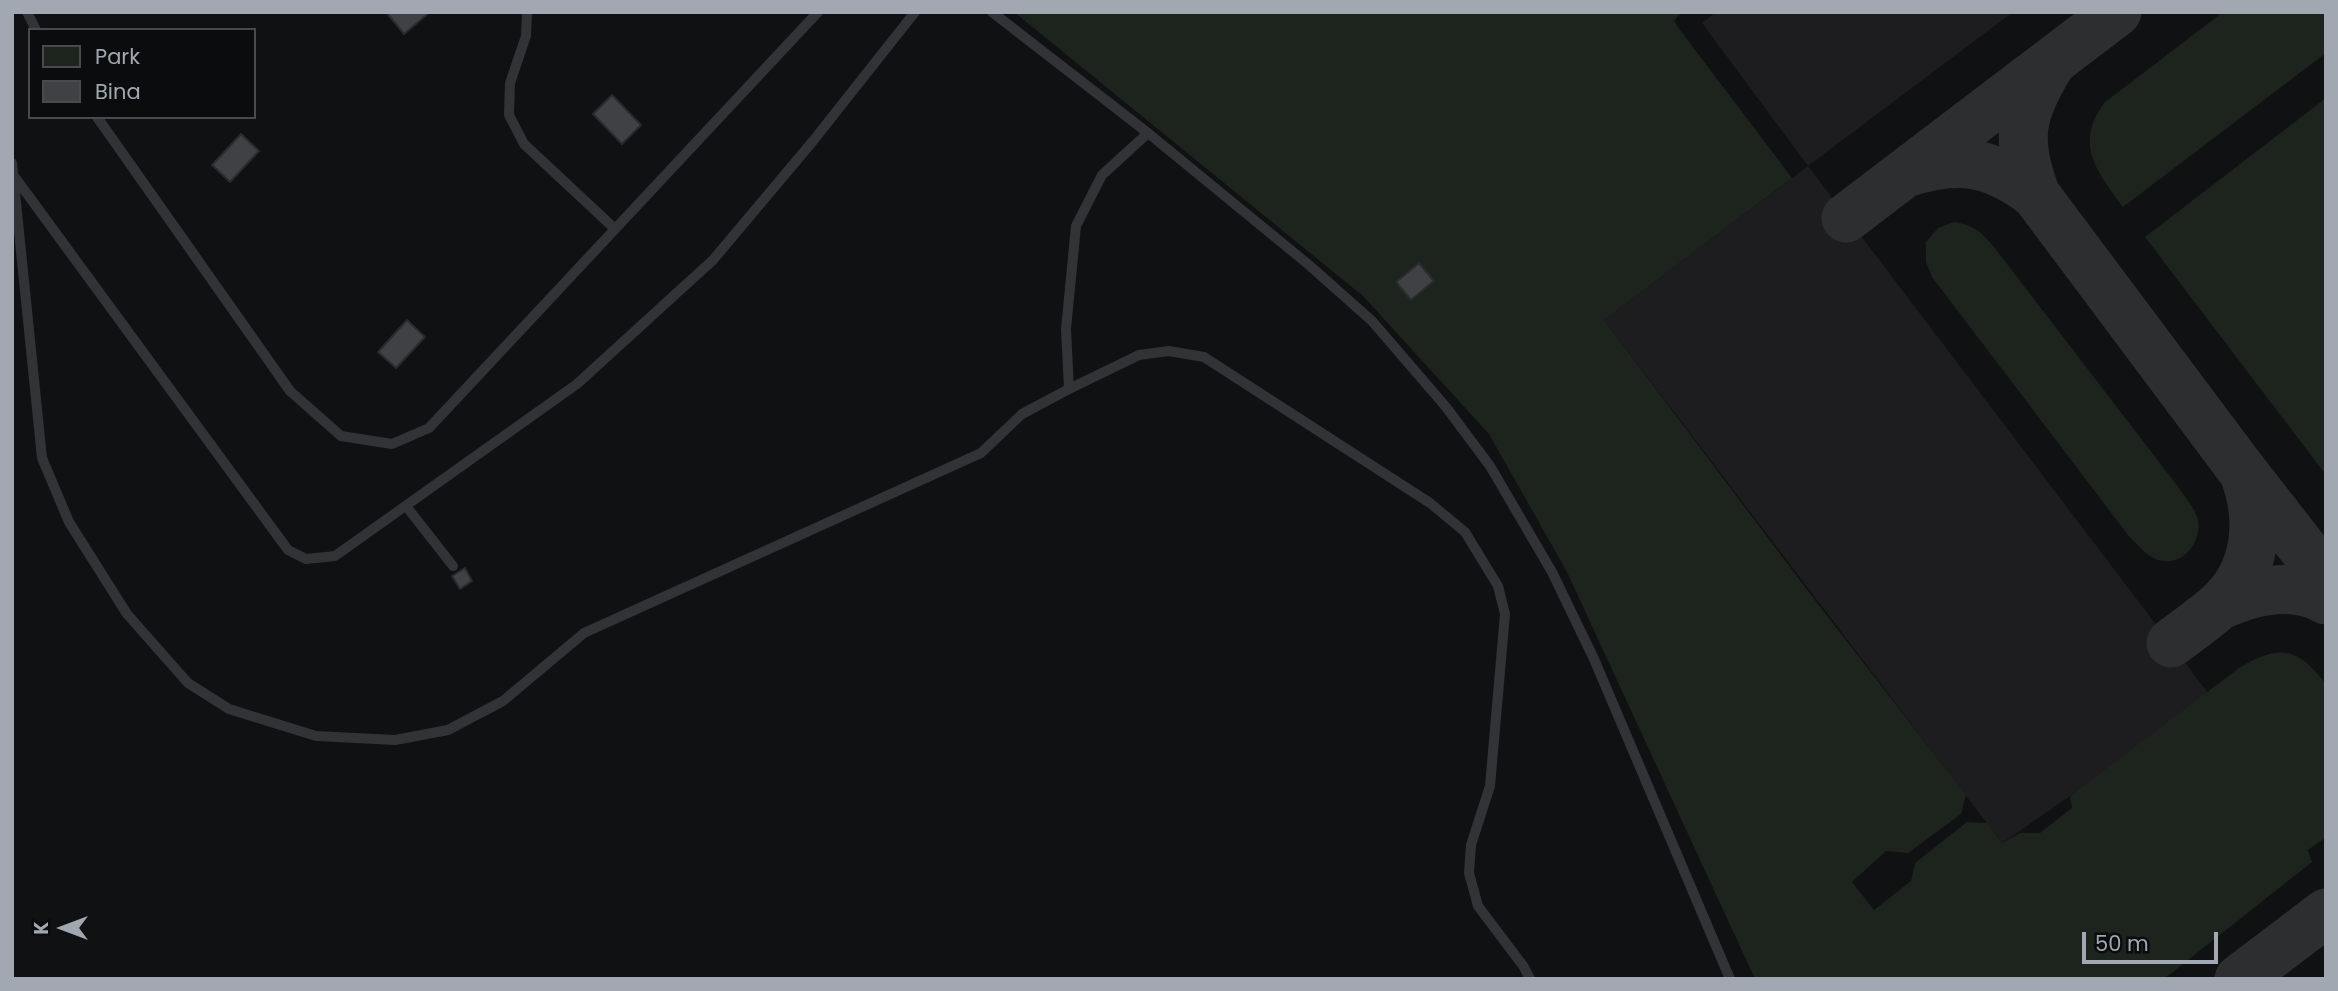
<!DOCTYPE html>
<html>
<head>
<meta charset="utf-8">
<style>
	body { margin:0 }
	#map { position:relative; width:2338px; height:991px; overflow:hidden; background:#101112; font-family:Poppins,sans-serif }
	canvas { display:block }
	.frame { position:absolute; inset:0; border:14px solid #a2a8b2; pointer-events:none }
	.legend { position:absolute; left:28px; top:28px; width:228px; height:91px; box-sizing:border-box; background:#0b0c0d; border:2px solid #474a4f; margin:0; padding:9px 12px; list-style:none; font-size:21px; color:#a2a8b2 }
	.legend li { display:flex; align-items:center; gap:14px; height:35px }
	.legend b { width:35px; border:2px solid #474a4f }
	.north { position:absolute; left:28px; top:893px; width:70px; height:70px; -webkit-text-stroke:5px #0b0c0d; paint-order:stroke; rotate:270deg; font-size:19px; font-weight:700; line-height:28px; text-align:center; color:#a2a8b2 }
	.north::after { content:''; display:block; margin:auto; width:24px; height:32px; background:#a2a8b2; clip-path:polygon(50% 0,100% 100%,50% 72%,0 100%) }
	.scale { position:absolute; left:2082px; top:932px; width:136px; height:32px; box-sizing:border-box; border:4px solid #a2a8b2; border-top:0; padding-left:9px; font-size:21px; line-height:24px; white-space:nowrap; color:#a2a8b2; -webkit-text-stroke:5px #0b0c0d; paint-order:stroke }
</style>
</head>
<body>
<div id="map">
<canvas width="2338" height="991"></canvas>
<div class="frame"></div>
<ul class="legend">
<li><b style="height:19px;background:#1d241d"></b>Park</li>
<li><b style="height:19px;background:#3f4145"></b>Bina</li>
</ul>
<div class="north">K</div>
<div class="scale">50 m</div>
</div>
<script>
const g = document.querySelector('canvas').getContext('2d');
g.lineJoin = 'round';
function fill(path, color) {
  g.fillStyle = color;
  g.fill(path, 'evenodd');
}
function trace(path, color, width, dash) {
  g.strokeStyle = color;
  g.lineWidth = width;
  g.lineCap = dash ? 'butt' : 'round';
  g.setLineDash(dash || []);
  g.stroke(path);
}
fill(new Path2D(`
	M1716,12h297l-205,154 400,527 -138,103 -68,47 -398,-523 204,-154 -106,-143z`), '#1d1d1f');
fill(new Path2D(`
	M1014,12h669l-9,8 3,6 115,152 -188,142 207,275 155,200 -5,19 -53,39 -22,-2 -34,31 22,28 37,-29 4,-18 52,-41 20,1 15,20 18,-10h20l32,-25 -2,-12 169,-128c41,-24 58,-21 87,16v153l-18,13 4,12 -148,117h-409l-188,-407 -78,-138 -126,-138z
	M2223,12h103v41l-203,154c-26,-36 -49,-62 -19,-104z
	M2326,98v377l-181,-238z
	M1954,222c19,3 28,10 40,25l185,241c6,9 15,19 18,29 7,20 -11,48 -34,44 -15,-2 -25,-16 -35,-26l-196,-258 -6,-15v-20l12,-14z`), '#1d241d');
trace(new Path2D(`
	M1906,173c53,-17 86,-12 130,22l202,270 88,113
	M2036,195c-21,-55 -16,-81 14,-130
	M1846,218l271,-206
	M2219,606c33,-15 73,-25 107,-6
	M2171,643c16,-12 33,-24 48,-37 38,-34 42,-85 26,-130
	M2239,979l87,-66`), '#2c2e30', 49);
const building = new Path2D(`
	M386,12h44l-26,22z
	M612,95l29,30 -19,19 -29,-30z
	M241,134l18,17 -29,31 -18,-17z
	M1419,263l15,18 -23,19 -15,-18z
	M407,320l18,17 -29,31 -18,-16z
	M465,568l7,13 -12,8 -8,-13z`);
fill(building, '#3f4145');
trace(building, '#2b2b2e', 2);
trace(new Path2D(`
	M27,12l9,18
	M527,12l-1,24 -16,47 -1,32 15,29 91,85
	M992,12l156,121 161,132 63,56 74,86 44,59 62,106 42,87 136,320
	M97,117l193,274 51,45 51,8 37,-16 389,-416
	M12,163l30,295 27,64 58,92 61,69 41,26 87,27 79,4 53,-10 55,-29 81,-68 397,-180 41,-39 47,-25 -3,-60 10,-103 26,-51 46,-42
	M14,176l274,374 18,9 29,-3 242,-172 136,-124 100,-119 102,-129
	M1069,389l70,-34 30,-4 35,6 226,146 35,29 33,54 7,28 -15,172 -19,59 -2,28 9,33 46,61 6,12
	M406,506l47,60`), '#323336', 10);
</script>
</body>
</html>
